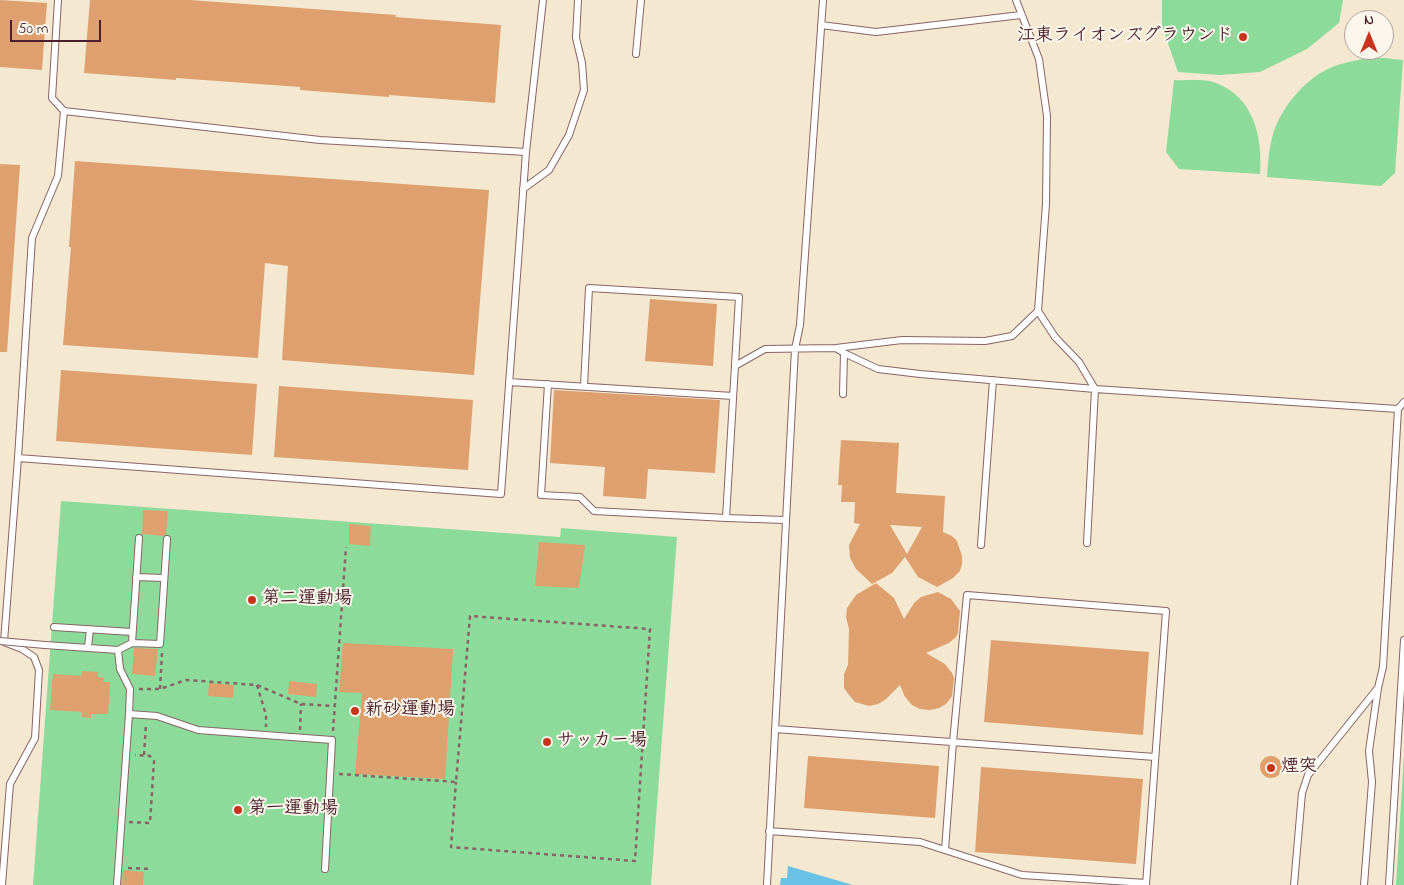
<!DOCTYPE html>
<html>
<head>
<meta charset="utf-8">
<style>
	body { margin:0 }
	#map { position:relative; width:1404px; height:885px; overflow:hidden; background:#f5e8d0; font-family:"Indie Flower",sans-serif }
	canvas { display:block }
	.north { position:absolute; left:1344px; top:10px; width:50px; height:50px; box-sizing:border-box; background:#fbf7ec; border:1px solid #b4a19f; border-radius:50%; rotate:0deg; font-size:14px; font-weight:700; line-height:20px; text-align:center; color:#4a1f2b }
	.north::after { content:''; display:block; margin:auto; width:18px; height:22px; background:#c8321e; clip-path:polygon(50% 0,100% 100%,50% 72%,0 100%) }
	.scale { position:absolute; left:10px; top:20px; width:91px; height:22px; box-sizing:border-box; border:2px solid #4a1f2b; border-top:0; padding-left:6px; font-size:15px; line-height:18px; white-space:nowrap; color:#4a1f2b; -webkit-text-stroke:4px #fbf7ec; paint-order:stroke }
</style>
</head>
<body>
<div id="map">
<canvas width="1404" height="885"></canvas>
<div class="north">N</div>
<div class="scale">50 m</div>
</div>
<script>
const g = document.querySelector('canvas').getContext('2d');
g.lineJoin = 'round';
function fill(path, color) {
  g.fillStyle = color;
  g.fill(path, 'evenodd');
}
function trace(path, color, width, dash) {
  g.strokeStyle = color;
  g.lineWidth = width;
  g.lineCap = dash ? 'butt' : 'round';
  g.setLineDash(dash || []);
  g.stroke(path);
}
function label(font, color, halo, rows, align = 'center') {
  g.font = font + ' "Indie Flower","Klee One",sans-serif';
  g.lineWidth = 4;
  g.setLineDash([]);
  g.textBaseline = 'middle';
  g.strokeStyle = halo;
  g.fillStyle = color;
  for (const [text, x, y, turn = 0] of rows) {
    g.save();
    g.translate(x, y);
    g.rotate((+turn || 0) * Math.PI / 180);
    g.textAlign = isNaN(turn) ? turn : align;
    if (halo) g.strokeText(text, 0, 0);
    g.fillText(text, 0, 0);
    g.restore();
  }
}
fill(new Path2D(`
	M1162,0h181l-4,23 -32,26 -47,23 -40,3 -42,-3 -16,-46z
	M1368,58h17l18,2 -8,113 -14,13 -114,-9c1,-15 2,-31 7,-46 8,-24 30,-50 52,-61 13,-7 28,-9 42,-12z
	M1174,80c13,1 30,-2 42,3 38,14 47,55 44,91l-81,-5 -13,-17z
	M61,501l499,36 1,-9 116,9 -26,348h-618z
	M1404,754v131h-8z`), '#8ddb9a');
fill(new Path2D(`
	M788,866l65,19h-73l1,-7h6z`), '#69c2e6');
fill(new Path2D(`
	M0,0l47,3 -5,67 -42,-3z
	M90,0h100l206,15 -1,2 106,8 -6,78 -106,-8v2l-89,-7v-3l-124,-9v2l-92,-7z
	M75,161l414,29 -15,185 -192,-15 6,-94 -23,-3 -7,95 -195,-13 8,-98h-2z
	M0,164l20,1 -13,187h-7z
	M650,299l67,5 -4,62 -68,-5z
	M61,370l196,14 -5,71 -196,-14z
	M279,386l194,14 -5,70 -194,-13z
	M554,390l166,10 -5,73 -67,-4 -2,30 -43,-3 2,-29 -55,-4z
	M841,440l58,3 -3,50 49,3 -2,36 9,4 5,5 5,15v8l-2,7 -7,7 -16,9 -19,-10 -13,-20 -13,16 -20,11 -16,-15 -6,-11 -1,-13 11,-21 -6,-1 1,-21h-14l1,-17h-4zM890,525l32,2 -15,27z
	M143,510l25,1 -2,23 -2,2 -22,-2z
	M349,524l22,2 -1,20 -21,-2z
	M539,542l46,3 -6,43 -44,-2z
	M876,583l18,15 10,21 10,-16 7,-6 17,-5 13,7 9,12 -2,22 -2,4 -7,6 -23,10 19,11 7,9 2,5 -2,18 -6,8 -7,4 -9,2 -10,-1 -8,-4 -7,-8 -5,-12 -15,15 -7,4 -9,2 -14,-4 -6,-7 -5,-7v-14l4,-9 1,-36 -3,-12 1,-9 9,-13z
	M991,640l158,12 -6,83 -159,-13z
	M343,643l110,6 -8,130 -90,-5 7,-81 -23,-1z
	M134,648l24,1 -3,27 -23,-2z
	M82,671l16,1v5l6,1 -1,4h7l-2,32h-17v4l-9,-1v-5l-32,-2 3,-36 28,2z
	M289,681l28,3 -1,13 -28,-3z
	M209,683l25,2 -1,13 -25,-2z
	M808,756l131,10 -4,52 -131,-10z
	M1260 767a11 11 0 1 1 22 0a11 11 0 1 1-22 0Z
	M981,767l162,12 -7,85 -161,-12z
	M123,870l21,2 -1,13h-21z`), '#dea06e');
const lane = new Path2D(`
	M58,0l-6,98 12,13 256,29 206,12
	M1016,0l23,59 8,57 -1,88 -8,107 17,26 24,25 16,27 -8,154
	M821,25l55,7 145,-17
	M636,54l5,-54
	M523,189l26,-19 20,-35 15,-45 -2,-27 -6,-25 2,-38
	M836,348l66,-8 83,1 27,-5 26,-25
	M735,366l30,-17 71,-1 8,5 34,16 42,5 175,15 303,20
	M509,382l224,14
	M548,384l-7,111 39,2 14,14 132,7
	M584,386l5,-98 150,9 -13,221 59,2
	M843,394l1,-41
	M18,458l483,36 25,-342 17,-152
	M981,545l12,-165
	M136,577l28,1
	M54,627l78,5
	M132,643l28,1 7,-105
	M45,645l73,5 2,19 10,20 -1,25 -12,171
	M88,647l2,-18
	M118,650l14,-7 7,-105
	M129,714l28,2 41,14 134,10 -7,129
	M775,729l380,28
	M769,831l151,11 102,33 124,8
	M945,850l8,-108 14,-147 199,16 -20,274
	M2,885l8,-101 25,-46 4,-68 -5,-13 -12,-8 -18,-7 14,-184 14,-220 26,-62 6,-65
	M767,885l28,-536 5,-24 23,-325
	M1294,885l8,-92 6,-18 69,-86
	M1364,885l8,-103 -3,-31 9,-63 5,-21 15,-258 6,-7
	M1389,885l15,-245`);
trace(lane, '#866565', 8);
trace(new Path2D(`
	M257,685l9,30v12
	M139,689h21l26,-9 71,5 44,19 34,2
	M160,689l2,-36
	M300,730l1,-26
	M333,731l13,-184
	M144,755l2,-31
	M339,774l117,8 14,-166 180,13 -15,232 -184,-14 5,-65
	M129,822l21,1 4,-62 -4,-5 -15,-1
	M128,868l23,1`), '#866565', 2.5, [4, 4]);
trace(lane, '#fff', 6);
const laneBridge = new Path2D(`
	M0,641l45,4`);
trace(laneBridge, '#866565', 8, []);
trace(laneBridge, '#fff', 6);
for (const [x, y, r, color] of [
	[1243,37,5,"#c8321e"],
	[252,600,5,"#c8321e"],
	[355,711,5,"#c8321e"],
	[547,742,5,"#c8321e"],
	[1271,768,5,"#c8321e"],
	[238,810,5,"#c8321e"]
]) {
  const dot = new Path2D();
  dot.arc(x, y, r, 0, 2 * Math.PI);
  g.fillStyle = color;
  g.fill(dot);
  trace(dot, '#fbf7ec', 2);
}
label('bold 18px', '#4a1f2b', '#fbf7ec', [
	["江東ライオンズグラウンド",1233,37,"right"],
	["第二運動場",262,600],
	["新砂運動場",365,711],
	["サッカー場",557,742],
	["煙突",1281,768],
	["第一運動場",248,810]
], 'left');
</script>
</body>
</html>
